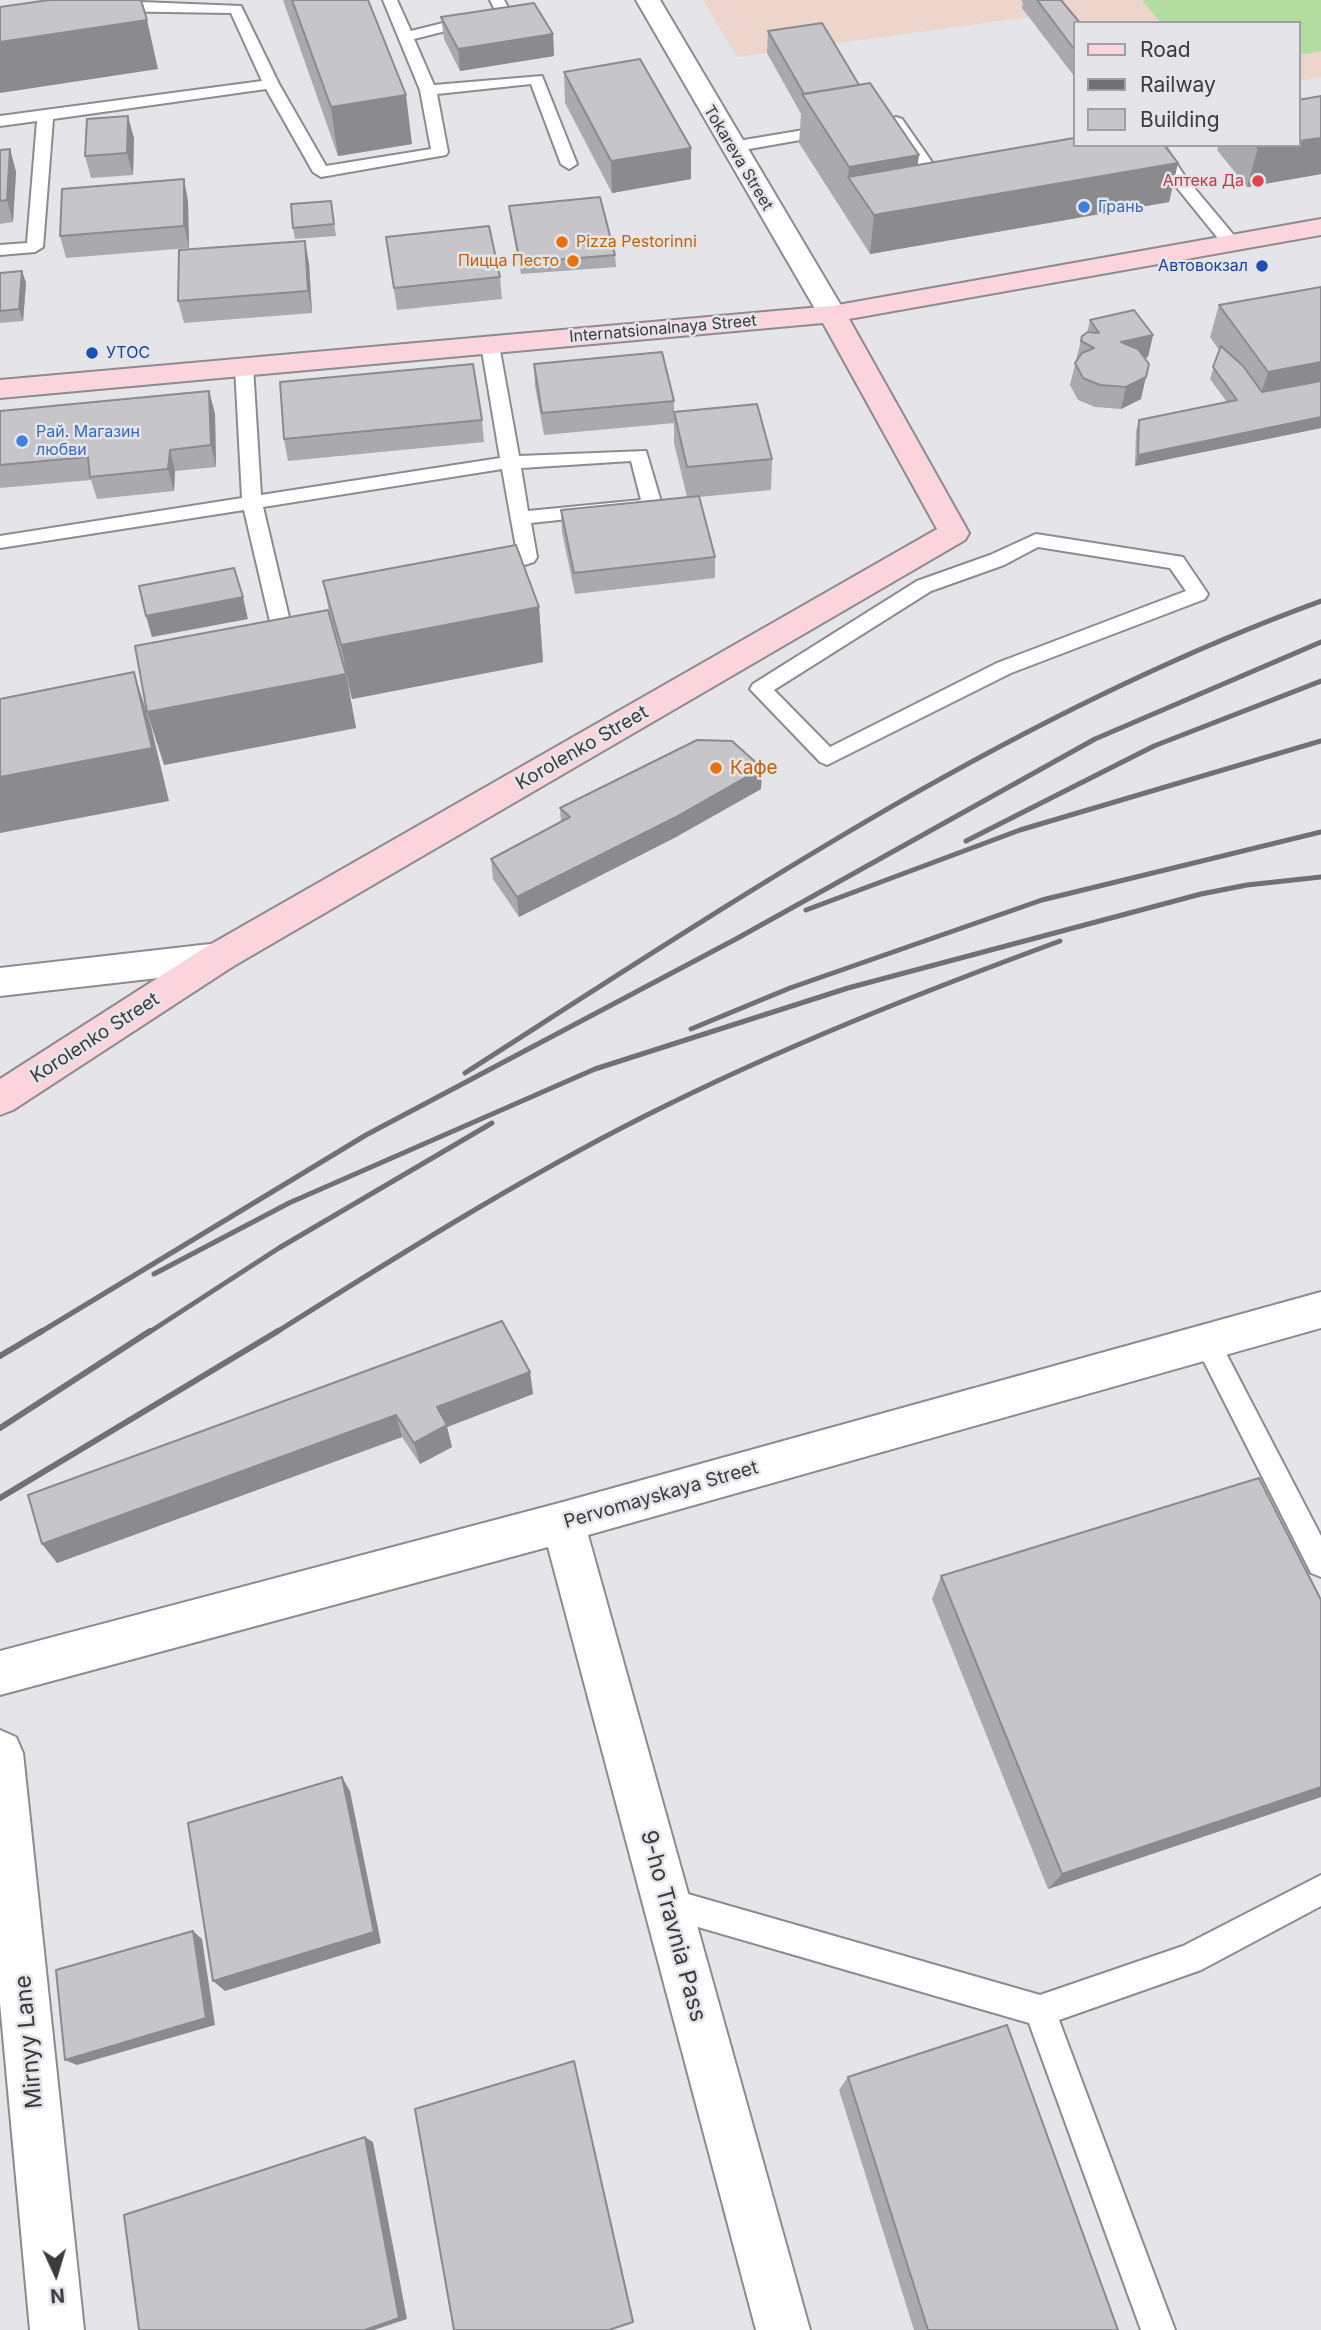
<!DOCTYPE html>
<html>
<head>
<meta charset="utf-8">
<style>
	body { margin:0 }
	#map { position:relative; width:1321px; height:2330px; overflow:hidden; background:#e4e4e9; font-family:Inter,sans-serif }
	canvas { display:block }
	.legend { position:absolute; left:1073px; top:21px; width:228px; height:126px; box-sizing:border-box; background:#e4e4e9; border:2px solid #a0a0a4; margin:0; padding:9px 12px; list-style:none; font-size:21px; color:#3b3b3d }
	.legend li { display:flex; align-items:center; gap:14px; height:35px }
	.legend b { width:35px; border:2px solid #a0a0a4 }
	.north { position:absolute; left:21px; top:2239px; width:70px; height:70px; -webkit-text-stroke:5px #e4e4e9; paint-order:stroke; rotate:176deg; font-size:19px; font-weight:700; line-height:28px; text-align:center; color:#3b3b3d }
	.north::after { content:''; display:block; margin:auto; width:24px; height:32px; background:#3b3b3d; clip-path:polygon(50% 0,100% 100%,50% 72%,0 100%) }
</style>
</head>
<body>
<div id="map">
<canvas width="1321" height="2330"></canvas>
<ul class="legend">
<li><b style="height:9px;background:#fcd4db"></b>Road</li>
<li><b style="height:9px;background:#717174"></b>Railway</li>
<li><b style="height:19px;background:#c6c5ca"></b>Building</li>
</ul>
<div class="north">N</div>
</div>
<script>
const g = document.querySelector('canvas').getContext('2d');
g.lineJoin = 'round';
function fill(path, color) {
  g.fillStyle = color;
  g.fill(path, 'evenodd');
}
function trace(path, color, width, dash) {
  g.strokeStyle = color;
  g.lineWidth = width;
  g.lineCap = dash ? 'butt' : 'round';
  g.setLineDash(dash || []);
  g.stroke(path);
}
function label(font, color, halo, rows, align = 'center') {
  g.font = font + ' Inter,sans-serif';
  g.lineWidth = 5;
  g.setLineDash([]);
  g.textBaseline = 'middle';
  g.strokeStyle = halo;
  g.fillStyle = color;
  for (const [text, x, y, turn = 0] of rows) {
    g.save();
    g.translate(x, y);
    g.rotate((+turn || 0) * Math.PI / 180);
    g.textAlign = isNaN(turn) ? turn : align;
    if (halo) g.strokeText(text, 0, 0);
    g.fillText(text, 0, 0);
    g.restore();
  }
}
fill(new Path2D(`
	M703,0h618v77l-23,4v-58h-224v53l-45,-59 -292,40z`), '#edd5cc');
fill(new Path2D(`
	M1142,0h179v51l-23,4v-32h-137z`), '#b3dca1');
const lane = new Path2D(`
	M91,0l150,6 38,78 47,82 105,-17 -11,-59 -37,-90h14l14,31 84,-21 -5,-10h14l7,12 -2,3 -95,24 20,46 108,-9 35,88 -8,5 -8,-5 -30,-80 -94,10 11,58 -2,3 -125,22 -8,-5 -47,-83 -213,30 -10,128 -8,5 -35,3v-10l27,-2 10,-122 -37,5v-10l262,-35 -31,-68 -130,-2 -5,-1z
	M896,117l6,2 32,46 26,-1v6l-36,3 -36,-51z
	M834,125l8,5 -2,3 -108,19 -8,-5 8,-5z
	M1148,145h16l22,33 51,61 2,4 -2,4h-12l-51,-63z
	M490,340l9,5 20,111 127,-5 16,54 -3,4 -128,14 6,34 -3,5 -44,14 -10,-7 3,-5 34,-11 -15,-84 -239,38 30,127 -10,7 -10,-7 -29,-124 -244,38v-12l242,-38 -7,-131 9,-6 9,6 8,128 239,-37 -19,-113zM631,461l10,39 -113,11 -7,-43z
	M1036,534l147,23 25,37 -3,5 -194,74 -184,92 -7,-3 -70,-73 3,-5 164,-103 73,-26zM1038,547l132,21 16,23 -189,72 -167,84 -56,-57 157,-99 73,-26z
	M1207,1330l9,4 105,202v41l-10,-4 -113,-223 -4,-8 4,-8z
	M1321,1875v31l-120,64 -142,50 116,310h-34l-112,-307 -362,-105 -11,-4 -4,-11 4,-11 11,-4 373,107 143,-49z`);
const street = new Path2D(`
	M636,0h24l186,314 -4,6h-20l-4,-6z
	M219,943l13,4 5,10 -5,10 -13,4 -219,25v-28z
	M1321,1292v36l-733,207 222,795h-54l-208,-783 -548,148v-44l563,-149z
	M0,1730l16,7 7,16 61,577h-54l-30,-327z`);
const secondary = new Path2D(`
	M1321,219v16l-472,84 120,214 -4,7 -733,427 -219,143 -13,5v-36l206,-132 731,-418 -114,-206 -823,75v-18l832,-74z`);
trace(lane, '#8c8c90', 4);
trace(street, '#8c8c90', 4);
trace(secondary, '#8c8c90', 4);
fill(lane, '#fff');
fill(street, '#fff');
fill(secondary, '#fcd4db');
trace(new Path2D(`
	M966,841l188,-95 167,-65
	M806,910l214,-80 301,-89
	M691,1029l99,-41 252,-88 279,-68
	M465,1073c275,-176 548,-360 856,-472
	M154,1274l135,-71 306,-134 253,-81 353,-94 46,-9 74,-8
	M39,1333l327,-198 370,-196 359,-200 226,-97
	M148,1333l131,-85 213,-125
	M275,1333c121,-76 243,-153 370,-217 135,-68 274,-123 415,-175`), '#717174', 5);
trace(new Path2D(`
	M0,1356l42,-25
	M0,1428l150,-97
	M0,1498l278,-167`), '#717174', 6);
fill(new Path2D(`
	M283,0h85l44,144 -74,12z
	M1021,0h43l-3,1 13,22v53l-52,-68 1,-5z
	M441,17l112,17 1,22 -94,15 -16,-32z
	M768,31l91,54 59,80 260,-2 -9,39 -299,52 -71,-111 2,-29 -34,-61z
	M564,72l127,107 -79,14 -47,-90z
	M1321,96v78l-74,13 -30,-37 2,-5h79z
	M134,138l-1,37 -42,3 -6,-22z
	M10,149l6,23 -3,50 -13,2v-74z
	M184,179l4,23 1,46 -123,10 -6,-22z
	M331,201l5,35 -41,3 -2,-11z
	M509,206l106,49 1,12 -95,7 -11,-57z
	M386,237l114,40 2,22 -105,11z
	M309,263l3,50 -128,10 -6,-22z
	M22,271l4,12 -3,38 -23,2v-50z
	M1321,287v141l-186,38 1,-35 3,-11 88,-18 -17,-23 9,-29 -9,-13 9,-32z
	M1090,320l63,15 -5,22 -3,1 -4,41 -20,10 -26,-2 -17,-7 -8,-15 12,-49 5,-3z
	M534,364l140,37v22l-130,12 -9,-49z
	M209,391l6,23 1,53 -41,4 -1,20 -77,8 -6,-19 -91,8v-77z
	M674,412l98,47 -1,31 -72,7 16,60v21l-140,16 -13,-62 -1,-22 126,-13 -13,-54z
	M482,420l2,22 -196,19 -4,-22z
	M323,581l216,26 4,55 -191,37 -4,-13 8,42 -192,37 166,-149z
	M762,768l-1,21 -85,48 -157,80 -26,-38 -2,-20 70,-37 -1,-14z
	M502,1321l28,51 3,22 -86,33 5,20 -32,17 -18,-27 -345,126z
	M941,1576l380,24v197l-273,92 -116,-290z
	M848,2077l270,253h-204l-75,-240z`), '#aaa9ae');
fill(new Path2D(`
	M147,20l11,49 -158,24v-51z
	M553,34l1,22 -94,15 -2,-22z
	M406,95l6,49 -74,12 -7,-49z
	M128,116l6,22 -1,37 -6,-22z
	M1321,138v36l-74,13 11,-39 18,-3h22v-4z
	M691,148v31l-79,14 -1,-32z
	M10,149l6,23 -3,50 -6,-22z
	M919,155l-6,49 -65,-27 1,-10z
	M1178,163l-9,39 -299,52 4,-39z
	M184,179l4,23 1,46 -5,-22z
	M305,241l4,22 3,50 -4,-22z
	M22,271l4,12 -3,38 -4,-12z
	M1153,335l-5,22 -33,7 6,-22z
	M1321,362v30l-63,11 10,-31z
	M1146,377l-5,22 -20,10 5,-22z
	M209,391l6,23 1,53 -5,-22z
	M1321,417v11l-186,38 3,-11z
	M170,450l5,21 -1,20 -6,-22z
	M243,597l5,22 -96,18 -6,-21z
	M539,607l4,55 -191,37 -11,-54z
	M134,672l17,54 18,75 -169,32v-56z
	M346,674l10,54 -192,37 -17,-53z
	M762,768l-1,21 -85,48 -157,80 -2,-20z
	M530,1372l3,22 -86,33 5,20 -32,17 -6,-21 23,-36z
	M396,1415l6,22 -345,126 -15,-19z
	M342,1777l8,14 31,152 -156,48 -12,-10z
	M1321,1787v10l-273,92 14,-15z
	M193,1931l9,8 13,86 -138,40 -12,-5z
	M574,2061l60,261 -25,8z
	M365,2137l8,5 34,177 -33,11h-9z`), '#8b8a8d');
const building = new Path2D(`
	M49,0h92l6,20 -147,22v-35z
	M292,0h76l38,95 -75,12z
	M1037,0h24l19,23h-6v26z
	M534,3l19,31 -95,15 -17,-32z
	M822,23l37,62 -55,9 -36,-63z
	M640,59l51,89 -80,13 -47,-89z
	M870,83l49,72 -70,12 -47,-73z
	M1321,96v42l-23,3v-41z
	M128,116l-1,37 -42,3 2,-37z
	M1074,138v7h90l14,18 -304,52 -26,-38z
	M1255,145h21l-18,3z
	M10,149l-3,51 -7,1v-51z
	M184,179v47l-124,10 2,-47z
	M600,197l15,58 -95,8 -11,-57z
	M331,201l3,23 -41,4 -2,-24z
	M489,226l11,51 -106,11 -8,-51z
	M305,241l3,50 -130,10 1,-51z
	M22,271l-3,38 -19,2v-38z
	M1321,287v75l-53,10 -49,-67z
	M1134,310l19,25 -32,7 17,7 11,15 -3,13 -20,10 -26,-2 -17,-7 -8,-15 7,-10 12,-5 -13,-7 1,-5 6,-4 11,1 -9,-13z
	M1221,346l22,20 19,26 59,-11v36l-183,38 1,-35 98,-20 -24,-33z
	M662,352l12,49 -132,12 -8,-49z
	M473,364l9,56 -198,19 -4,-57z
	M209,391l2,54 -41,5 -2,19 -78,8 -2,-20 -88,8v-54z
	M757,404l15,55 -85,8 -13,-55z
	M699,496l16,61 -141,16 -13,-63z
	M516,545l23,62 -198,38 -18,-64z
	M234,568l9,29 -97,19 -7,-30z
	M328,610l18,64 -199,38 -12,-66z
	M134,672l18,76 -152,29v-78z
	M697,740l35,1 30,27 -86,49 -159,80 -26,-38 79,-42 -10,-9z
	M502,1321l28,51 -93,35 10,18 -33,18 -18,-28 -354,129 -14,-49z
	M1259,1478l62,122v187l-259,87 -121,-298z
	M342,1777l32,155 -161,49 -25,-158z
	M193,1931l13,87 -141,42 -9,-90z
	M1007,2025l111,305h-190l-80,-253z
	M574,2061l59,261 -24,8h-155l-39,-221z
	M365,2137l34,181 -34,12h-226l-15,-115z`);
fill(building, '#c6c5ca');
trace(building, '#8b8a8d', 2);
for (const [x, y, r, color] of [
	[1258,181,7,"#e0444e"],
	[1084,207,7,"#3f7fe0"],
	[562,242,7,"#e8710a"],
	[573,261,7,"#e8710a"],
	[1262,266,7,"#1a4fb4"],
	[92,353,7,"#1a4fb4"],
	[22,441,7,"#3f7fe0"],
	[716,768,7,"#e8710a"]
]) {
  const dot = new Path2D();
  dot.arc(x, y, r, 0, 2 * Math.PI);
  g.fillStyle = color;
  g.fill(dot);
  trace(dot, '#e4e4e9', 2.5);
}
label('16px', '#3b3b3d', '#e4e4e9', [
	["Tokareva Street",738,158,59],
	["Internatsionalnaya Street",663,329,-5]
]);
label('16px', '#be3a42', '#e4e4e9', [
	["Аптека Да",1244,181]
], 'right');
label('16px', '#366cbe', '#e4e4e9', [
	["Грань",1098,207],
	["Рай. Магазин",36,432],
	["любви",36,450]
], 'left');
label('16px', '#c56008', '#e4e4e9', [
	["Pizza Pestorinni",576,242],
	["Пицца Песто",559,261,"right"]
], 'left');
label('16px', '#164399', '#e4e4e9', [
	["Автовокзал",1248,266],
	["УТОС",106,353,"left"]
], 'right');
label('19px', '#3b3b3d', '#e4e4e9', [
	["Korolenko Street",582,748,-30],
	["Korolenko Street",95,1038,-33],
	["Pervomayskaya Street",661,1495,-16]
]);
label('19px', '#c56008', '#e4e4e9', [
	["Кафе",730,768]
], 'left');
label('23px', '#3b3b3d', '#e4e4e9', [
	["9-ho Travnia Pass",673,1926,75],
	["Mirnyy Lane",29,2042,-95]
]);
</script>
</body>
</html>
